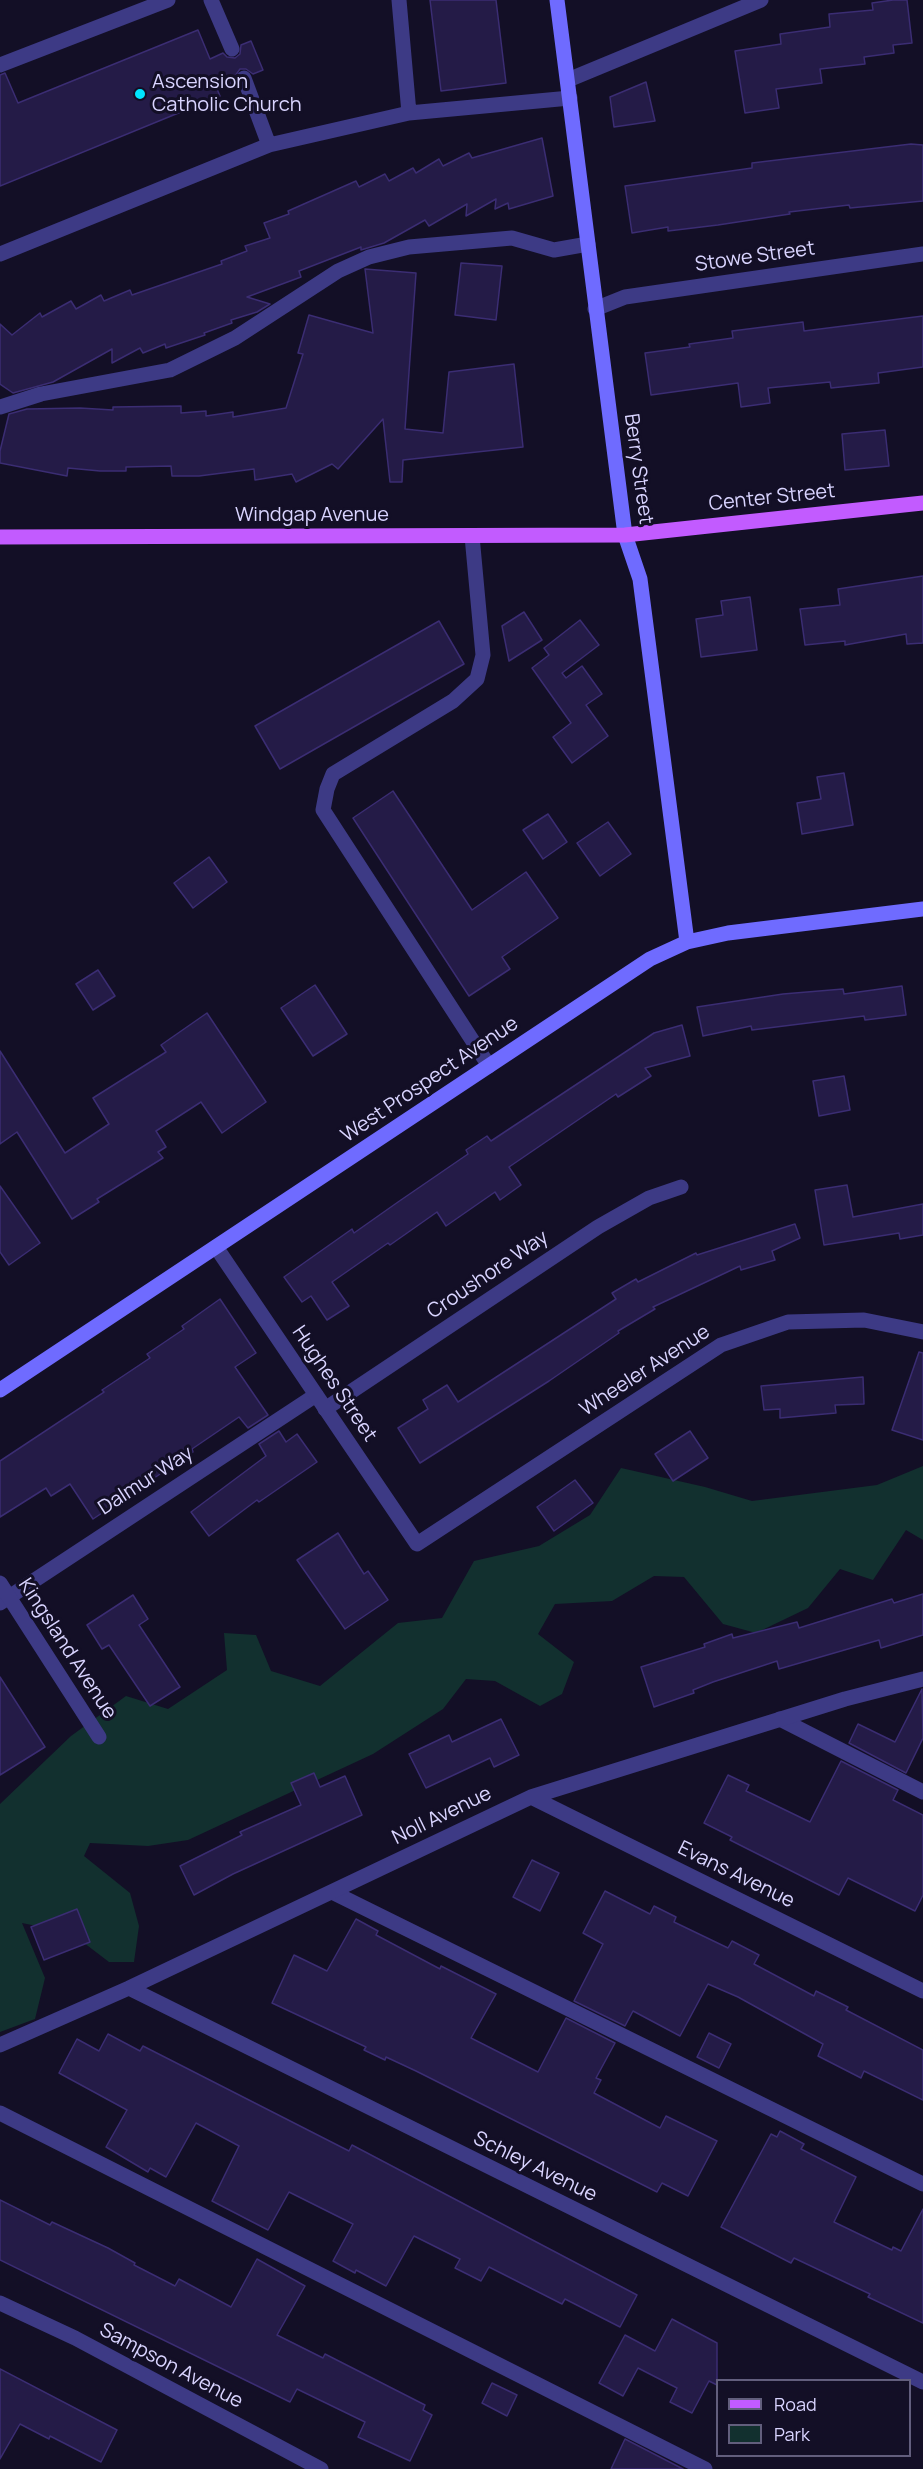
<!DOCTYPE html>
<html>
<head>
<meta charset="utf-8">
<style>
	body { margin:0 }
	#map { position:relative; width:923px; height:2469px; overflow:hidden; background:#130f26; font-family:Manrope,sans-serif }
	canvas { display:block }
	.legend { position:absolute; left:716px; top:2379px; width:195px; height:78px; box-sizing:border-box; background:#130f26; border:2px solid #625e7d; margin:0; padding:8px 10px; list-style:none; font-size:18px; color:#d9d4ff }
	.legend li { display:flex; align-items:center; gap:12px; height:30px }
	.legend b { width:30px; border:2px solid #625e7d }
</style>
</head>
<body>
<div id="map">
<canvas width="923" height="2469"></canvas>
<ul class="legend">
<li><b style="height:8px;background:#c25bff"></b>Road</li>
<li><b style="height:16px;background:#12302f"></b>Park</li>
</ul>
</div>
<script>
const g = document.querySelector('canvas').getContext('2d');
g.lineJoin = 'round';
function fill(path, color) {
  g.fillStyle = color;
  g.fill(path, 'evenodd');
}
function trace(path, color, width, dash) {
  g.strokeStyle = color;
  g.lineWidth = width;
  g.lineCap = dash ? 'butt' : 'round';
  g.setLineDash(dash || []);
  g.stroke(path);
}
function label(font, color, halo, rows, align = 'center') {
  g.font = font + ' Manrope,sans-serif';
  g.lineWidth = 6;
  g.setLineDash([]);
  g.textBaseline = 'middle';
  g.strokeStyle = halo;
  g.fillStyle = color;
  for (const [text, x, y, turn = 0] of rows) {
    g.save();
    g.translate(x, y);
    g.rotate((+turn || 0) * Math.PI / 180);
    g.textAlign = isNaN(turn) ? turn : align;
    if (halo) g.strokeText(text, 0, 0);
    g.fillText(text, 0, 0);
    g.restore();
  }
}
fill(new Path2D(`
	M923,1466v74l-17,-10 -33,50 -33,-11 -32,39 -52,25 -33,-9 -39,-47 -30,-1 -42,25 -57,3 -17,30 36,28 -12,32 -22,12 -45,-25 -29,-2 -23,30 -70,45 -185,86 -40,6 -58,-3 -6,13 46,37 9,33 -5,36h-25l-38,-29 -49,-10 23,55 -10,41 -35,13v-228l71,-68 55,-40 42,13 59,-39 -3,-37 32,2 15,36 49,15 78,-63 44,-5 32,-57 65,-15 51,-31 31,-47 84,19 47,14 125,-16z`), '#12302f');
const building = new Path2D(`
	M430,0h66l10,83 -65,8z
	M893,0h14l5,43 -19,2 1,8 -30,4 1,7 -45,5 2,14 -46,6 3,19 -34,5 -10,-62 46,-7 -1,-10 50,-7 -1,-13 44,-4 -1,-7z
	M198,30l12,29 13,-6 4,4 8,1 5,-4 1,-9 10,-4 12,29 -10,4 -7,-5h-6l-5,7v6l-18,7 3,7 -220,90v-111l5,-2 13,30z
	M646,82l9,39 -41,6 -4,-30z
	M542,138l11,58 -44,13 -1,-6 -13,6 1,-10 -30,17 1,-12 -38,22 -4,-6 -41,23 -23,7v-3l-62,24 2,6 -54,20 23,7 -13,8 -26,8 1,3 -28,10 1,2 -39,13 -1,-4 -22,9 -3,-5 -28,15v-14l-59,33 -40,11 -13,-9v-60l12,11 28,-22 2,4 29,-16 5,8 25,-14 3,6 26,-11 2,5 90,-31 -1,-3 26,-10 -2,-5 25,-8 -6,-15 25,-9 -1,-3 68,-30 3,6 26,-13 4,7 24,-13 3,5 23,-14 4,7 26,-13 3,5z
	M911,144l12,1v56l-73,7 -1,-3 -60,7 1,2 -72,11 -50,6v-4l-36,6 -7,-47 127,-18v-5z
	M461,263l41,3 -6,54 -41,-5z
	M365,269l51,4 -11,156 38,4 6,-61 65,-8 9,83 -120,13 -1,22h-12l-7,-63 -45,50 -6,-5 -36,18 -4,-8 -37,6 -1,-11 -55,7h-27l-1,-10 -45,1v4h-26l-32,-3 -1,8 -67,-13v-12l9,-37 18,-5 53,-1 33,2v-3l68,-1v7l25,-2v5l27,-4v5l53,-9 17,-54 -5,-1 11,-38 64,18z
	M923,316v51l-45,6 1,10 -48,5 -1,-6 -62,6 2,15 -29,4 -3,-24 -87,12 -6,-42 45,-6 -1,-3 44,-6 -1,-7 71,-9 1,9z
	M885,430l4,36 -44,4 -3,-36z
	M923,576v67l-16,1 -1,-10 -61,11v-4l-40,4 -5,-36 40,-4 -2,-16z
	M750,597l7,53 -56,7 -5,-38 27,-4 -2,-14z
	M524,612l18,28 -33,21 -7,-35z
	M580,620l19,25 -37,28 4,5 16,-12 20,28 -16,11 22,31 -36,27 -19,-26 18,-14 -39,-55 17,-13 -5,-7z
	M439,621l25,43 -184,105 -25,-43z
	M844,773l9,52 -51,9 -5,-31 24,-4 -4,-22z
	M393,791l79,119 54,-38 32,46 -56,39 8,12 -41,27 -116,-178z
	M548,814l19,28 -24,17 -20,-29z
	M608,822l23,32 -31,22 -23,-33z
	M209,857l18,25 -34,26 -19,-25z
	M98,970l17,26 -22,14 -17,-26z
	M315,985l32,49 -34,22 -32,-48z
	M902,986l4,29 -41,5 -1,-4 -112,14 -1,-4 -48,10 -6,-29 86,-13 60,-5 1,5z
	M207,1013l59,89 -44,31 -21,-31 -45,29 10,16 -8,5 5,6 -66,41 2,3 -27,17 -55,-87 -17,12v-93l65,102 44,-29 -16,-26 73,-46 -5,-7z
	M682,1025l8,31 -45,12 6,8 -33,21 -2,-3 -107,73 12,18 -21,15 -5,-8 -49,34 -9,-14 -47,33 -2,-2 -56,39 17,24 -22,14 -16,-24 -9,6 -18,-25 68,-48 2,4 44,-31 70,-48 -2,-4 21,-14 4,5 163,-108z
	M844,1076l6,34 -31,6 -6,-35z
	M847,1185l6,32 70,-13v31l-23,4 -1,-6 -75,12 -9,-55z
	M0,1186l40,57 -31,22 -9,-13z
	M795,1224l5,14 -28,13 3,9 -34,10 -1,-4 -87,41 2,2 -37,22 1,2 -70,48 -129,82 -22,-35 30,-19 -5,-9 24,-15 11,17 158,-103 -4,-6 24,-14 2,3 58,-29 1,2z
	M220,1299l36,54 -21,14 33,48 -20,13 -9,-11 -47,32 1,3 -100,67 -23,-35 -19,12 -5,-8 -46,29v-56l104,-69 -2,-2 48,-32 -3,-4 37,-25 -2,-3z
	M919,1352l4,1v87l-31,-10z
	M863,1377l1,27 -29,1 1,8 -56,5v-9l-16,1 -3,-24z
	M279,1431l7,11 11,-8 20,28 -58,40 -2,-2 -48,36 -18,-24 75,-56 -7,-12z
	M690,1431l18,27 -35,23 -18,-27z
	M575,1480l18,23 -39,28 -17,-24z
	M338,1533l26,41 4,-3 20,29 -43,29 -48,-69z
	M923,1594v41l-42,13 -2,-8 -100,29 -2,-8 -64,21 -20,8 1,3 -40,14 -13,-40 64,-20 -1,-3 28,-10 1,4 64,-16 2,6 93,-29 2,4z
	M133,1595l15,24 -9,6 41,62 -30,19 -41,-61 -7,4 -15,-24z
	M0,1677l45,70 -45,28z
	M922,1689l1,49 -17,35 -57,-30 9,-19 37,18z
	M501,1719l18,36 -25,12 -4,-9 -64,30 -17,-34 40,-19 3,7z
	M841,1761l57,29 -5,10 30,15v80l-8,16 -67,-33 -9,17 -109,-55 2,-3 -28,-14 24,-48 21,10 -3,6 64,31z
	M314,1773l6,14 25,-11 17,39 -129,59 -39,21 -14,-29 62,-31 -2,-3 61,-27 -10,-22z
	M532,1860l27,13 -19,38 -27,-14z
	M605,1891l45,23 4,-8 22,11 -2,5 54,26 4,-7 27,14 -5,9 60,32 2,-5 32,16 -2,3 77,40v50l-59,-29 -3,7 -43,-22 5,-12 -85,-47 -30,-13 -28,52 -47,-25 -8,15 -51,-25 29,-57 -20,-11z
	M77,1909l13,33 -46,18 -13,-33z
	M356,1919l22,12 -2,4 64,34 1,-3 55,28 -25,44 67,34 28,-54 49,25 -19,35 5,2 -7,13 66,35 6,-12 51,25 -29,55 -26,-13 -5,9 -241,-121 -30,-14 -1,3 -21,-10 2,-3 -94,-44 22,-48 33,16z
	M709,2033l22,11 -12,24 -22,-11z
	M108,2034l32,17 3,-5 206,105 3,-6 285,150 -17,32 -55,-28 -3,5 -73,-37 -8,14 -26,-13 5,-9 -46,-23 -28,50 -30,-16 -1,3 -22,-12 20,-37 -64,-32 -21,38 -56,-29 27,-55 -43,-23 -30,54 -16,-9 -2,4 -42,-25 21,-37 -68,-37 18,-34 22,12z
	M780,2131l24,13 -3,5 55,28 -22,45 58,28 1,-3 8,4 22,-42v114l-55,-26 2,-3 -76,-36 -3,5 -70,-36 50,-93 6,3z
	M0,2200l50,25 2,-3 56,26 27,15 -1,2 41,21 4,-7 52,28 26,-48 48,27 -28,49 46,23 2,-4 100,51 -2,5 9,5 -22,46 -52,-24 7,-15 -68,-33 -7,13 -290,-142z
	M672,2319l45,24v42l-8,-4 -17,32 -22,-11 7,-14 -39,-20 -15,28 -24,-13 26,-48 30,16z
	M0,2369l117,61 -16,32 -51,-26 -1,3 -29,-15 -20,35z
	M492,2383l25,12 -10,21 -25,-13z
	M625,2439l58,30h-72z`);
fill(building, '#241b47');
trace(building, '#3b2d73', 1.5);
trace(new Path2D(`
	M211,0l21,49
	M399,0l10,113
	M0,65l168,-65
	M244,78l25,67
	M0,254l269,-109 140,-32 161,-15
	M472,536l11,119 -6,24 -24,22 -120,73 -6,15 -4,21 166,256
	M325,1409l273,-182 51,-29 32,-11
	M0,1603l316,-208
	M780,1719l143,73
	M332,1892l591,292
	M0,2113l705,356`), '#3d3a85', 15);
trace(new Path2D(`
	M568,80l193,-80
	M595,309l30,-12 298,-43
	M0,407l41,-13 129,-24 65,-32 103,-67 31,-14 40,-10 103,-9 42,12 34,-6
	M216,1247l201,297 304,-199 67,-23 76,-2 59,12
	M0,1583l99,154
	M531,1797l392,194
	M129,1988l794,394
	M0,2045l129,-57 402,-191 314,-98 78,-20
	M0,2303l75,35 246,131`), '#3d3a85', 15);
trace(new Path2D(`
	M557,0l68,535 15,44 47,363
	M0,1390l650,-431 37,-17 41,-9 195,-24`), '#6f6bff', 15);
trace(new Path2D(`
	M0,537l625,-2 298,-32`), '#c25bff', 15);
for (const [x, y, r, color] of [
	[140,94,6,"#00e5ff"]
]) {
  const dot = new Path2D();
  dot.arc(x, y, r, 0, 2 * Math.PI);
  g.fillStyle = color;
  g.fill(dot);
  trace(dot, '#130f26', 2);
}
label('20px', '#d9d4ff', '#130f26', [
	["Ascension",152,82],
	["Catholic Church",152,105]
], 'left');
label('20px', '#d9d4ff', '#130f26', [
	["Stowe Street",755,257,-8],
	["Berry Street",638,469,82],
	["Center Street",772,498,-6],
	["Windgap Avenue",312,515],
	["West Prospect Avenue",430,1080,-34],
	["Croushore Way",488,1275,-34],
	["Wheeler Avenue",645,1371,-33],
	["Hughes Street",334,1384,56],
	["Dalmur Way",146,1481,-33],
	["Kingsland Avenue",67,1649,57],
	["Noll Avenue",442,1816,-26],
	["Evans Avenue",736,1875,26],
	["Schley Avenue",535,2167,26],
	["Sampson Avenue",171,2366,28]
]);
</script>
</body>
</html>
